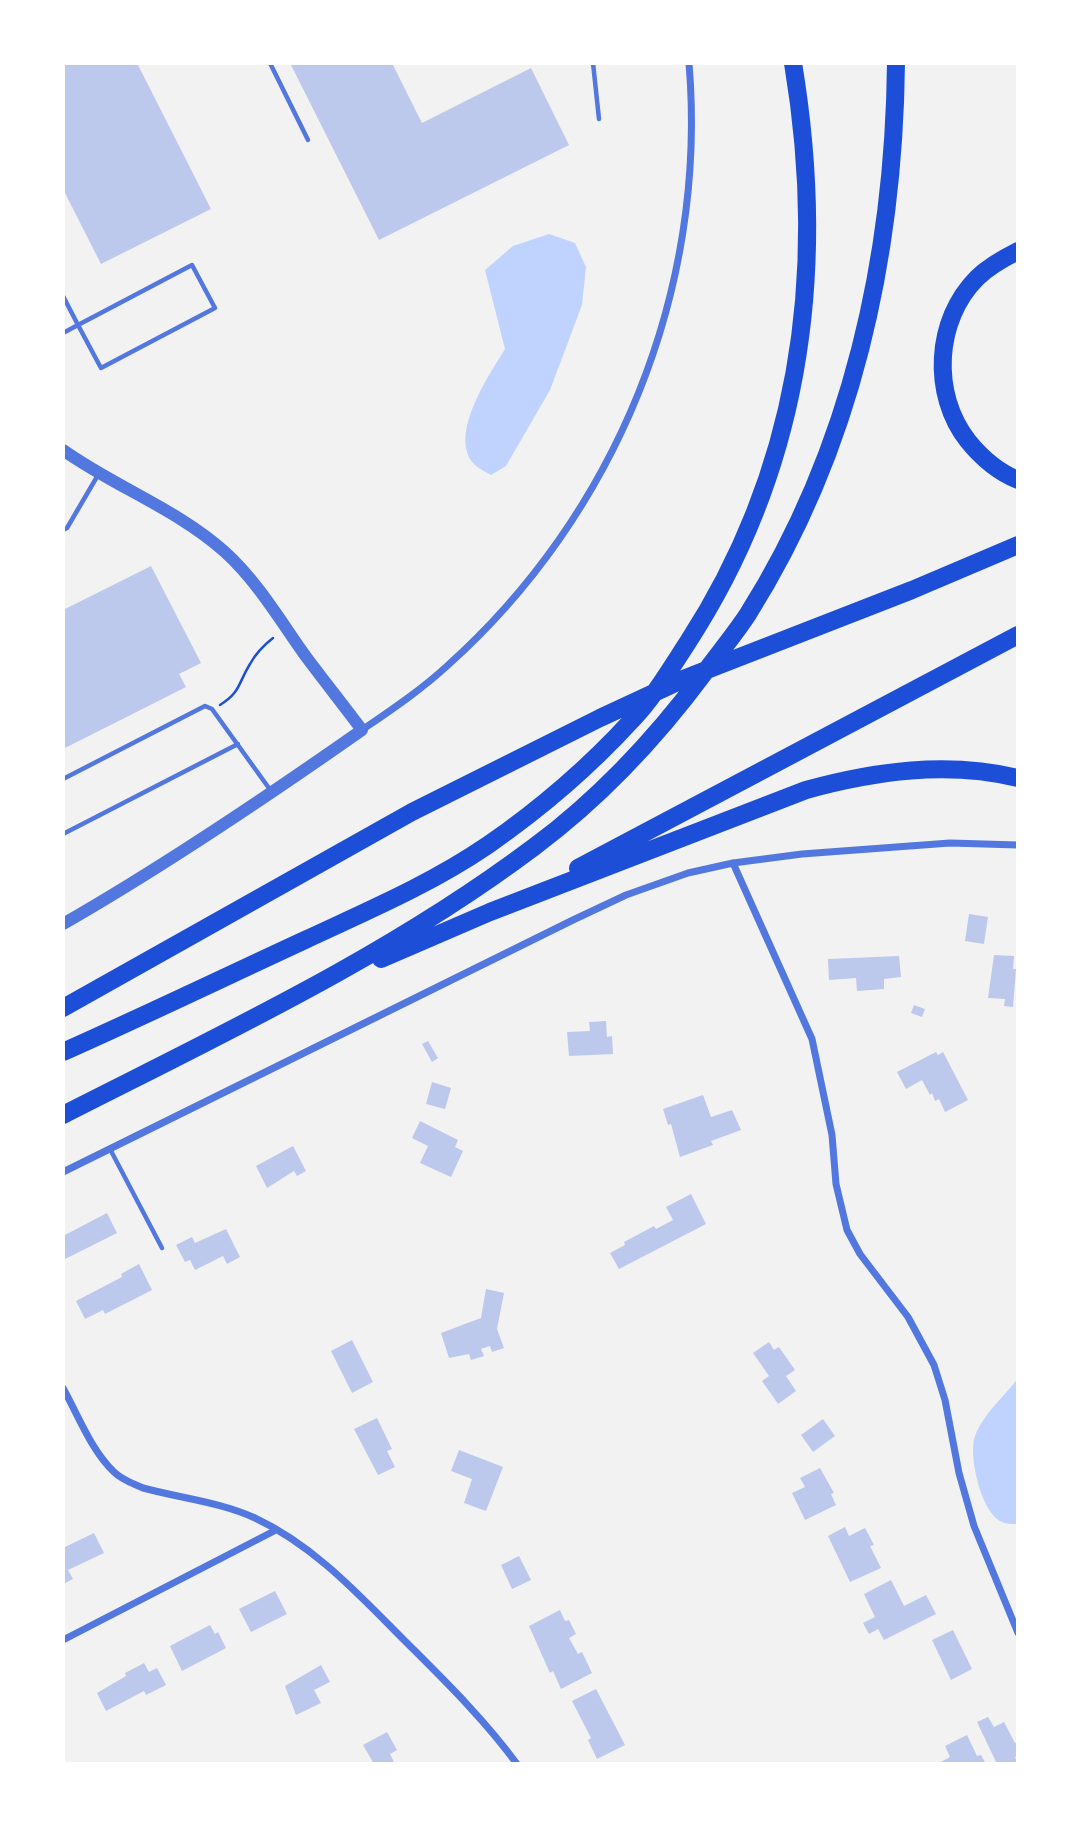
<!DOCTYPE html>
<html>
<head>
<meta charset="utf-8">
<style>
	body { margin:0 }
	#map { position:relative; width:1081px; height:1827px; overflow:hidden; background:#f2f2f2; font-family:"Work Sans",sans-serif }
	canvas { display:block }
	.frame { position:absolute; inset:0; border:65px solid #fff; pointer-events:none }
</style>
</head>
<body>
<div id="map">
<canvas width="1081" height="1827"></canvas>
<div class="frame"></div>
</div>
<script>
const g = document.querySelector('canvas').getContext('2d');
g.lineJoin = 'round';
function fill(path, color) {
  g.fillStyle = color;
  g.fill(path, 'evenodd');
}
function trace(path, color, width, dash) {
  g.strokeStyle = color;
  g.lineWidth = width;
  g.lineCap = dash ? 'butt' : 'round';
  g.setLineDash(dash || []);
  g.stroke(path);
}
fill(new Path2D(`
	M549,234l26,9 11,24 -4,38 -32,85 -44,76 -15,9c-5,-3 -14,-7 -18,-12 -24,-29 16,-88 32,-114l-20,-79 28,-24z
	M1018,1378v146c-5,0 -12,0 -16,-2 -21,-9 -34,-67 -27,-86 8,-22 30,-40 43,-58z`), '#bfd3fe');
fill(new Path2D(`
	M63,63h74l74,146 -110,55 -38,-75z
	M290,63h102l30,60 109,-55 38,77 -190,95z
	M151,566l50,97 -22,11 7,13 -123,62v-139z
	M969,914l19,3 -4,27 -19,-3z
	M994,955l20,1 -1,13h3l-3,38 -9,-1 1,-7 -17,-1z
	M899,956l2,21 -17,2v10l-27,2 -1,-13 -27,2 -1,-21z
	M914,1005l11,4 -3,8 -11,-4z
	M606,1021l1,16 5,-1 1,18 -44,2 -2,-24 23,-1 -1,-9z
	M428,1041l10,17 -6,4 -10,-18z
	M936,1052l2,3 5,-3 25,48 -23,12 -6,-13 -4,2 -3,-8 -2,2 -8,-15 -16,9 -9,-17z
	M432,1082l19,6 -6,21 -19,-5z
	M703,1095l8,22 21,-7 9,20 -30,11 2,4 -33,12 -9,-33 -3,1 -5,-16z
	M420,1121l38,19 -3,7 8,4 -12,26 -31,-14 8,-17 -16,-8z
	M293,1146l13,25 -9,5 -3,-5 -27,17 -11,-22z
	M691,1194l15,30 -87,45 -9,-16 15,-8 -1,-3 30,-16 2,3 17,-9 -7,-13z
	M107,1213l10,20 -54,27v-24z
	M226,1229l14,28 -13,7 -4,-8 -28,14 -5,-10 -5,2 -9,-17 16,-8 3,6z
	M139,1264l13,26 -47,24 -2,-4 -18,9 -9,-18 46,-24 -1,-3z
	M486,1289l18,4 -7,36 7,19 -12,4 -2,-6 -9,3 3,7 -13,4 -2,-6 -20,4 -8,-25 40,-15z
	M352,1340l21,42 -21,11 -21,-42z
	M769,1342l5,8 5,-3 16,23 -9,6 10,15 -18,13 -16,-23 7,-5 -16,-23z
	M377,1418l15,31 -5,2 8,16 -17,8 -24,-46z
	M823,1419l12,17 -22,16 -12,-17z
	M459,1450l44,17 -17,44 -22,-8 8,-24 -21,-8z
	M820,1468l14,25 -3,1 5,11 -31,15 -13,-27 13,-6 -5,-9z
	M845,1527l4,9 16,-8 9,17 -4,1 11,22 -31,14 -22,-46z
	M94,1533l10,20 -36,17 5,9 -10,5v-36z
	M519,1556l12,24 -19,9 -11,-24z
	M891,1580l13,26 22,-11 10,19 -52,26 -6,-11 -9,5 -6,-11 12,-6 -11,-23z
	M275,1591l12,23 -36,18 -12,-23z
	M560,1610l5,11 4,-1 7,14 -7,4 9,16 4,-2 10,21 -31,16 -8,-18 -3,2 -21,-47z
	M210,1625l5,9 3,-2 8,16 -44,23 -12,-25z
	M953,1630l19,39 -21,11 -19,-40z
	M144,1663l5,9 8,-4 9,17 -20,10 -2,-4 -38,20 -9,-18 29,-17 -1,-3z
	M321,1665l9,17 -16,8 7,13 -25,12 -11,-29z
	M596,1689l29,56 -28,14 -9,-19 3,-2 -19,-37z
	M988,1717l6,10 10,-5 11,21 3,-2v15l-3,1 3,7h-21l-20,-42z
	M387,1732l10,18 -7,4 5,10h-21l-11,-19z
	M967,1735l10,21 4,-1 5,9h-49l13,-7 -5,-11z`), '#bdc9ec');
trace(new Path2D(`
	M220,705c21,-13 18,-22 30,-41 6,-11 14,-19 23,-26`), '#1d4ed8', 2.5);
trace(new Path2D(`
	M270,63l38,77
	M593,63l6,56
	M192,265l23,43 -114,60 -23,-43z
	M63,296l15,29 -15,8
	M63,530l4,-2 31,-53
	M63,779l142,-73 7,3 59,82
	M63,834l175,-90
	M110,1149l52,99`), '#5277de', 4.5);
trace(new Path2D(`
	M362,730c29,-20 59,-40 85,-64 169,-151 261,-376 242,-603
	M733,863l79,176 20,96 4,49 11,46 13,24 48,63 26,48 11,35 14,73 15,53 44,107
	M63,1172l510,-252 53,-25 62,-22 45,-10 69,-9 148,-11 68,2
	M63,1388c15,27 28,62 51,84 8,8 18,11 29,16 37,10 77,14 112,30 60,28 105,78 151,124 39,39 78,77 111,122
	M63,1640l213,-110`), '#5277de', 7);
trace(new Path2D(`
	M63,450c52,37 114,59 162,102 33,30 56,70 82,106 18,24 37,48 55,72 -97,68 -196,135 -299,194`), '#5277de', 12);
trace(new Path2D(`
	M1018,251c-14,7 -29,15 -41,27 -42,42 -46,116 -9,163 13,16 30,31 50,39
	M578,868l440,-233
	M381,959l109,-47 316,-122c69,-19 141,-29 212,-12
	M63,1008l349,-196 188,-94 86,-40 226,-88 106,-45
	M63,1052c81,-36 162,-75 242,-112 62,-29 126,-56 183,-95 52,-36 101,-78 144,-125 22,-23 39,-52 56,-78 114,-176 139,-375 105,-579
	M63,1115c161,-82 326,-159 471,-268 66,-49 122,-109 171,-175 14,-19 30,-38 43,-58 104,-165 146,-358 148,-551`), '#1d4ed8', 18);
</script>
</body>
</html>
